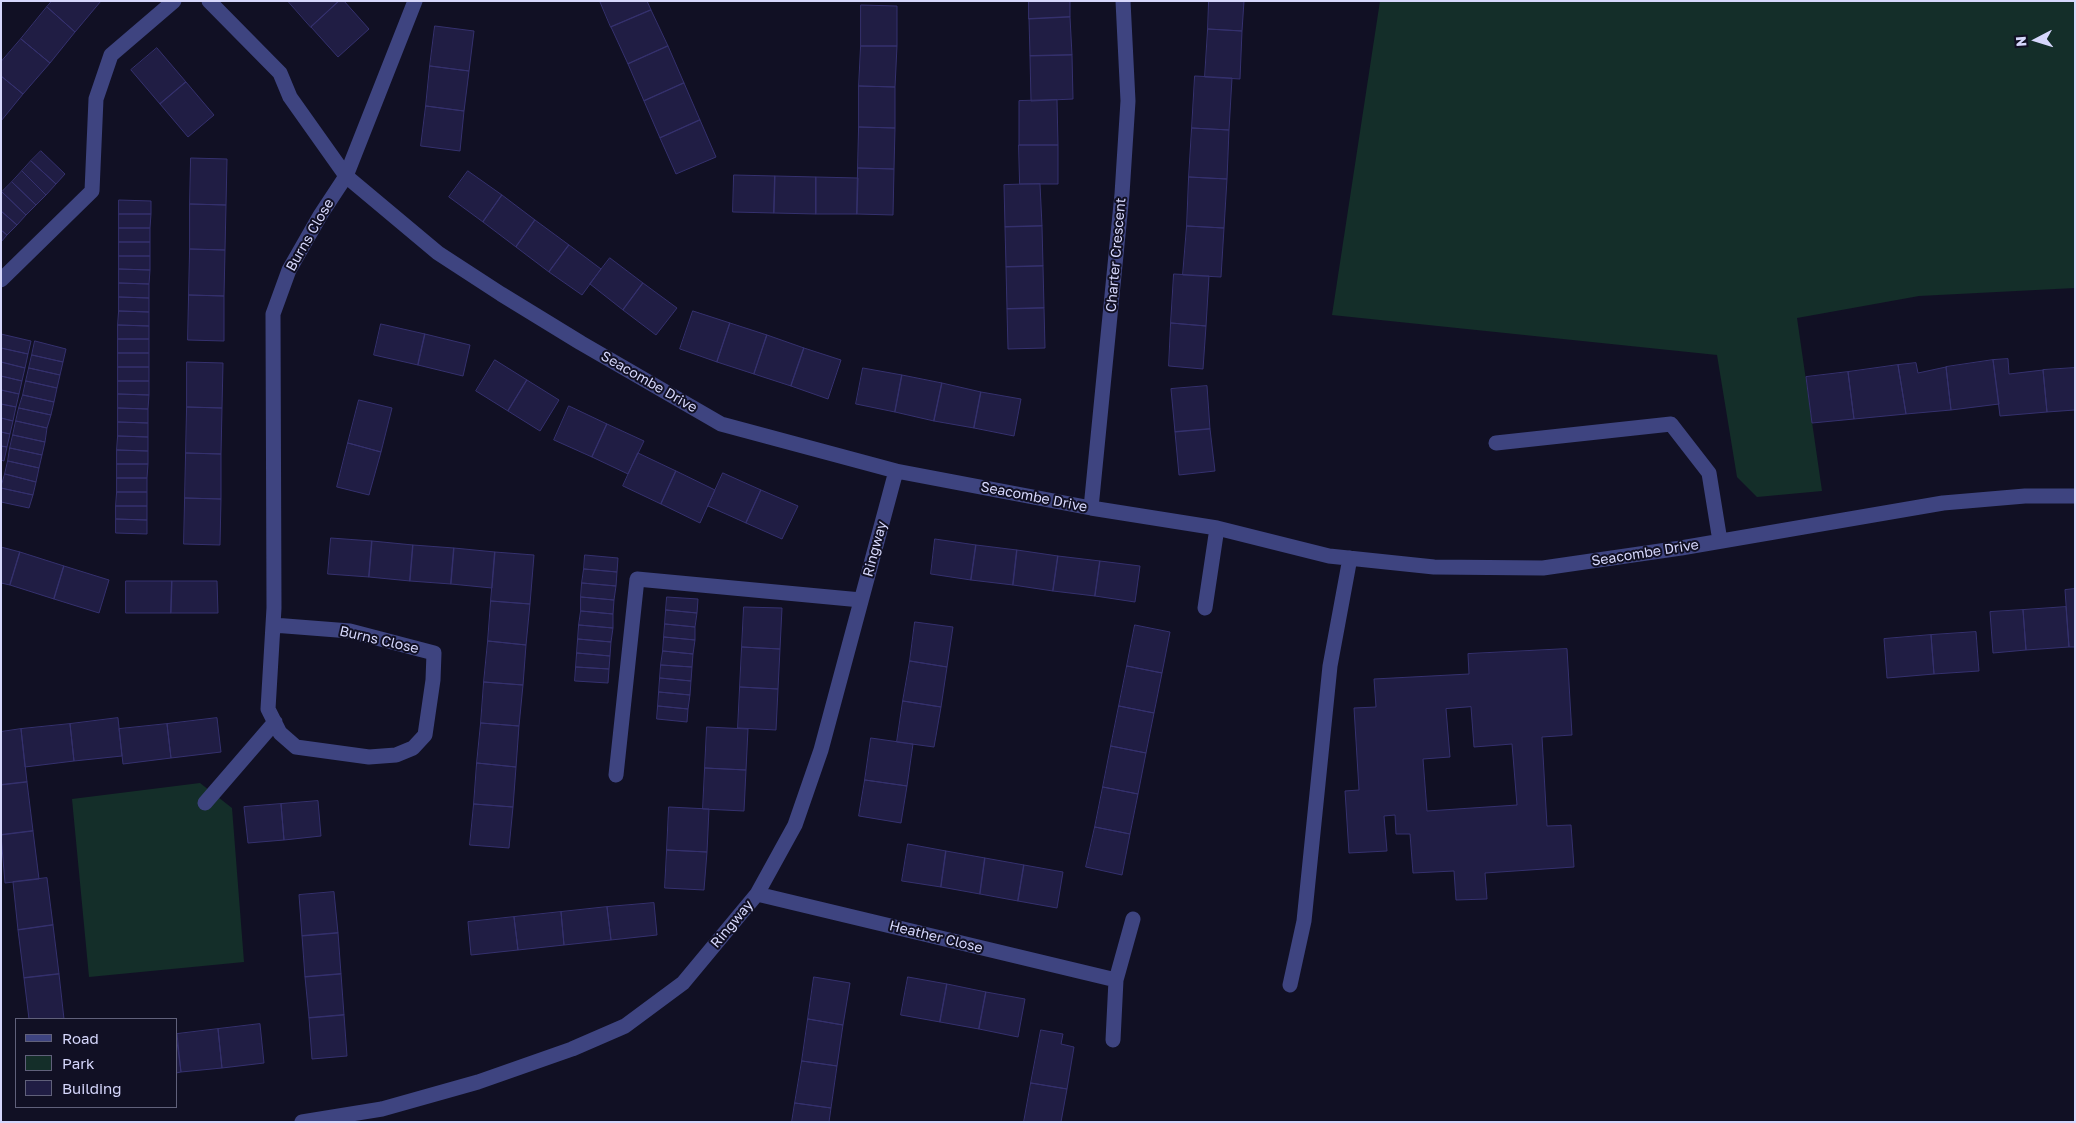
<!DOCTYPE html>
<html>
<head>
<meta charset="utf-8">
<style>
	body { margin:0 }
	#map { position:relative; width:2076px; height:1123px; overflow:hidden; background:#111024; font-family:"Golos Text",sans-serif }
	canvas { display:block }
	.frame { position:absolute; inset:0; border:2px solid #d6d7fc; pointer-events:none }
	.legend { position:absolute; left:15px; top:1018px; width:162px; height:90px; box-sizing:border-box; background:#111024; border:1px solid #60607a; margin:0; padding:6px 9px; list-style:none; font-size:15px; color:#d6d7fc }
	.legend li { display:flex; align-items:center; gap:10px; height:25px }
	.legend b { width:25px; border:1px solid #60607a }
	.north { position:absolute; left:2011px; top:15px; width:50px; height:50px; -webkit-text-stroke:4px #111024; paint-order:stroke; rotate:265deg; font-size:14px; font-weight:700; line-height:20px; text-align:center; color:#d6d7fc }
	.north::after { content:''; display:block; margin:auto; width:18px; height:22px; background:#d6d7fc; clip-path:polygon(50% 0,100% 100%,50% 72%,0 100%) }
</style>
</head>
<body>
<div id="map">
<canvas width="2076" height="1123"></canvas>
<div class="frame"></div>
<ul class="legend">
<li><b style="height:6px;background:#3e4480"></b>Road</li>
<li><b style="height:14px;background:#142e29"></b>Park</li>
<li><b style="height:14px;background:#201d44"></b>Building</li>
</ul>
<div class="north">N</div>
</div>
<script>
const g = document.querySelector('canvas').getContext('2d');
g.lineJoin = 'round';
function fill(path, color) {
  g.fillStyle = color;
  g.fill(path, 'evenodd');
}
function trace(path, color, width, dash) {
  g.strokeStyle = color;
  g.lineWidth = width;
  g.lineCap = dash ? 'butt' : 'round';
  g.setLineDash(dash || []);
  g.stroke(path);
}
function label(font, color, halo, rows, align = 'center') {
  g.font = font + ' "Golos Text",sans-serif';
  g.lineWidth = 4;
  g.setLineDash([]);
  g.textBaseline = 'middle';
  g.strokeStyle = halo;
  g.fillStyle = color;
  for (const [text, x, y, turn = 0] of rows) {
    g.save();
    g.translate(x, y);
    g.rotate((+turn || 0) * Math.PI / 180);
    g.textAlign = isNaN(turn) ? turn : align;
    if (halo) g.strokeText(text, 0, 0);
    g.fillText(text, 0, 0);
    g.restore();
  }
}
fill(new Path2D(`
	M1380,1h695v287l-156,8 -122,22 25,173 -65,6 -20,-20 -20,-122 -385,-40z
	M200,783l32,25 12,154 -155,15 -17,-178z`), '#142e29');
const building = new Path2D(`
	M52,1h49l-26,31 -28,-25z
	M288,1h51l-28,26z
	M339,1h5l25,28 -31,28 -27,-30z
	M600,1h47l4,9 -40,17z
	M1029,1h41v16l-41,2z
	M1209,1h35l-2,30 -34,-2z
	M861,5l36,1v40h-36z
	M47,7l28,25 -25,31 -29,-24z
	M651,10l17,36 -40,18 -17,-37z
	M1070,17l2,38 -42,1 -1,-37z
	M435,26l39,5 -5,40 -39,-5z
	M1208,29l34,2 -2,48 -35,-2z
	M21,39l29,24 -27,31 -22,-18v-14z
	M668,46l16,37 -40,18 -16,-37z
	M861,46h36l-2,41 -36,-1z
	M157,48l29,34 -26,22 -29,-34z
	M1072,55l1,44 -42,2 -1,-45z
	M430,66l39,5 -5,40 -38,-5z
	M1,76l22,18 -22,27z
	M1195,76l37,2 -3,52 -37,-2z
	M186,82l28,33 -26,22 -28,-33z
	M684,83l16,37 -40,18 -16,-37z
	M859,86l36,1v41l-36,-1z
	M1057,100l1,45h-39v-44z
	M426,106l38,5 -4,40 -39,-5z
	M700,120l16,37 -40,17 -16,-36z
	M859,127l36,1 -1,41 -36,-1z
	M1192,128l37,2 -2,49 -38,-2z
	M1019,145h39v39h-38z
	M41,151l24,23 -9,10 -25,-23z
	M191,158l36,1 -1,46 -36,-1z
	M31,161l25,23 -10,11 -24,-24z
	M858,168l36,1 -1,46 -36,-1z
	M22,171l24,24 -10,10 -24,-23z
	M468,171l34,24 -19,27 -34,-25z
	M734,175l41,1 -1,37 -41,-1z
	M775,176l41,1v37l-42,-1z
	M816,177l42,1 -1,36h-41z
	M1189,177l38,2 -3,49 -37,-2z
	M12,182l24,23 -10,10 -24,-23z
	M1040,184l2,42 -37,1 -1,-42z
	M2,192l24,23 -9,10 -16,-14z
	M502,195l33,25 -19,27 -33,-25z
	M119,200l32,1v13h-32z
	M190,204l36,1 -1,45 -35,-1z
	M1,211l16,14 -10,10 -6,-5z
	M119,214h32l-1,14h-31z
	M535,220l34,25 -20,27 -33,-25z
	M1042,226l1,40 -37,1 -1,-40z
	M1187,226l37,2 -3,49 -38,-2z
	M119,228h31v14h-31z
	M1,230l6,5 -6,7z
	M119,242h31v14h-31z
	M569,245l32,24 -19,26 -33,-23z
	M190,249l35,1 -1,46 -35,-1z
	M119,256h31v14l-31,-1z
	M610,258l33,25 -20,27 -33,-26z
	M1043,266l1,42 -37,1 -1,-42z
	M119,269l31,1 -1,14 -30,-1z
	M1174,274l35,2 -3,50 -35,-3z
	M119,283l30,1v14l-30,-1z
	M643,283l34,25 -21,27 -33,-25z
	M189,295l35,1v45l-36,-1z
	M119,297l30,1v14l-30,-1z
	M1044,308l1,40 -37,1 -1,-40z
	M119,311l30,1v14l-31,-1z
	M693,311l37,12 -13,39 -37,-13z
	M730,323l37,12 -13,39 -37,-12z
	M1171,323l35,3 -3,43 -34,-3z
	M381,324l44,10 -7,31 -44,-10z
	M118,325l31,1v13h-31z
	M1,334l30,7 -3,13 -27,-6z
	M425,334l45,11 -7,31 -45,-11z
	M767,335l37,13 -13,38 -37,-12z
	M118,339h31v14h-31z
	M35,341l31,8 -3,13 -31,-7z
	M1,348l27,6 -3,14 -24,-6z
	M804,348l37,12 -13,39 -37,-13z
	M118,353h31v14h-31z
	M32,355l31,7 -3,13 -31,-7z
	M2008,359l1,15 34,-4 4,42 -47,4 -7,-56z
	M495,360l32,20 -19,31 -32,-20z
	M1993,360l6,44 -48,6 -5,-43z
	M1,362l24,6 -3,13 -21,-5z
	M187,362l36,1 -1,45 -35,-1z
	M1916,363l2,10 28,-6 5,43 -45,4 -8,-49z
	M1898,365l8,49 -52,5 -6,-47z
	M118,367h31v14h-31z
	M29,368l31,7 -3,13 -31,-7z
	M863,368l39,7 -7,37 -39,-8z
	M2075,368v42l-28,2 -4,-42z
	M1848,372l6,47 -42,4 -6,-46z
	M902,375l40,8 -8,38 -39,-9z
	M1,376l21,5 -3,13 -18,-4z
	M527,380l32,20 -19,31 -32,-20z
	M26,381l31,7 -3,14 -31,-7z
	M118,381h31v14l-31,-1z
	M942,383l39,9 -7,36 -40,-7z
	M1207,386l3,43 -35,3 -4,-43z
	M1,390l18,4 -3,13 -15,-3z
	M981,392l40,7 -7,37 -40,-8z
	M118,394l31,1 -1,14 -30,-1z
	M23,395l31,7 -3,13 -32,-7z
	M359,400l33,8 -11,44 -33,-9z
	M1,404l15,3 -3,14 -12,-3z
	M569,406l38,18 -15,33 -38,-17z
	M187,407l35,1 -1,46 -35,-1z
	M19,408l32,7 -4,13 -31,-7z
	M118,408l30,1v14l-30,-1z
	M1,418l12,3 -3,13 -9,-2z
	M16,421l31,7 -2,14 -32,-7z
	M118,422l30,1v14l-30,-1z
	M607,424l37,17 -16,33 -36,-17z
	M1210,429l5,42 -36,4 -4,-43z
	M1,432l9,2 -3,13 -6,-1z
	M13,435l32,7 -3,13 -32,-7z
	M118,436l30,1v14l-31,-1z
	M348,443l33,9 -12,43 -32,-8z
	M1,446l6,1 -3,14 -3,-1z
	M10,448l32,7 -3,13 -31,-7z
	M117,450l31,1v13h-31z
	M186,453l35,1v45l-36,-1z
	M638,453l38,18 -15,33 -38,-18z
	M8,461l31,7 -3,14 -31,-8z
	M117,464h31l-1,14h-30z
	M676,471l39,19 -15,33 -39,-19z
	M723,473l38,17 -15,33 -38,-17z
	M5,474l31,8 -3,13 -32,-7z
	M117,478h30v14h-30z
	M1,488l32,7 -4,13 -28,-6z
	M761,490l37,16 -16,33 -36,-16z
	M117,492h30v14h-31z
	M185,498l36,1 -1,46 -36,-1z
	M116,506h31v14l-31,-1z
	M116,519l31,1v14l-31,-1z
	M331,538l41,3 -3,36 -41,-3z
	M935,539l41,6 -5,35 -40,-6z
	M372,541l41,4 -3,36 -41,-4z
	M413,545l41,3 -3,36 -41,-3z
	M976,545l41,5 -4,35 -42,-5z
	M1,547l19,5 -10,33 -9,-2z
	M454,548l41,4 -3,36 -41,-4z
	M1017,550l41,6 -5,35 -40,-6z
	M20,552l44,14 -10,33 -44,-14z
	M495,552l39,3 -4,49 -39,-3z
	M585,555l33,3 -1,14 -33,-3z
	M1058,556l42,5 -5,35 -42,-5z
	M1100,561l40,5 -5,36 -40,-6z
	M64,566l45,14 -10,33 -45,-14z
	M584,569l33,3 -1,14 -34,-3z
	M126,581h46l-1,32h-45z
	M172,581h45l1,32h-47z
	M582,583l34,3 -2,14 -33,-3z
	M2075,589v58h-6l-4,-57z
	M581,597l33,3 -1,14 -32,-3z
	M667,597l31,2 -1,14 -31,-3z
	M491,601l39,3 -4,41 -38,-4z
	M744,607l38,1 -2,41 -38,-2z
	M2066,607l3,40 -43,3 -3,-40z
	M666,610l31,3 -2,14 -30,-3z
	M2023,610l3,40 -33,3 -3,-41z
	M581,611l32,3v14l-34,-3z
	M915,622l38,5 -6,40 -37,-6z
	M665,624l30,3v13l-31,-3z
	M579,625l34,3 -2,14 -33,-3z
	M1135,625l35,7 -8,41 -35,-7z
	M1976,632l3,39 -45,3 -3,-39z
	M1931,635l3,39 -47,4 -3,-39z
	M664,637l31,3 -2,14 -30,-3z
	M578,639l33,3 -1,14 -33,-3z
	M488,641l38,4 -3,40 -39,-3z
	M742,647l38,2 -2,40 -38,-2z
	M1567,649l5,86 -30,2 5,89 24,-1 3,42 -89,6 2,26 -31,1 -2,-29 -41,2 -3,-39h-14l-1,-19 -11,1 3,35 -38,2 -4,-62 14,-1 -5,-82 22,-1 -2,-28 95,-5 -1,-20zM1471,707l3,40 38,-3 5,61 -90,6 -4,-52 27,-2 -4,-48z
	M663,651l30,3 -1,13 -31,-2z
	M577,653l33,3 -1,13 -33,-2z
	M910,661l37,6 -6,40 -38,-6z
	M661,665l31,2 -1,14 -31,-3z
	M1127,666l35,7 -8,40 -35,-7z
	M576,667l33,2 -1,14 -33,-2z
	M660,678l31,3 -1,14 -31,-3z
	M484,682l39,3 -4,41 -38,-3z
	M740,687l38,2 -2,41 -38,-2z
	M659,692l31,3 -2,14 -30,-3z
	M903,701l38,6 -7,40 -37,-5z
	M658,706l30,3 -1,13 -30,-3z
	M1119,706l35,7 -8,40 -35,-7z
	M118,718l4,38 -48,5 -4,-37z
	M217,718l4,34 -50,6 -4,-34z
	M481,723l38,3 -3,41 -39,-4z
	M70,724l4,37 -49,6 -4,-38z
	M167,724l4,34 -48,6 -4,-35z
	M707,727l41,2 -2,41 -41,-2z
	M21,729l6,53 -26,3v-53z
	M871,738l42,6 -6,42 -42,-6z
	M1111,746l35,7 -8,41 -35,-7z
	M477,763l39,4 -3,40 -39,-3z
	M705,768l41,2 -2,41 -41,-2z
	M865,780l42,6 -6,37 -42,-7z
	M27,782l6,49 -32,4v-50z
	M1103,787l35,7 -8,40 -35,-7z
	M318,801l3,35 -37,4 -3,-36z
	M281,804l3,36 -36,3 -4,-36z
	M474,804l39,3 -4,41 -39,-3z
	M669,807l40,2 -2,43 -40,-2z
	M1095,827l35,7 -8,41 -36,-8z
	M33,831l6,48 -34,4 -4,-48z
	M908,844l38,7 -5,36 -39,-6z
	M667,850l40,2 -3,38 -39,-2z
	M946,851l39,7 -5,36 -39,-7z
	M985,858l39,7 -6,36 -38,-7z
	M1024,865l39,7 -6,36 -39,-7z
	M47,878l6,47 -35,5 -5,-48z
	M334,892l4,41 -36,3 -3,-41z
	M654,903l3,32 -46,5 -4,-33z
	M607,907l4,33 -47,5 -3,-33z
	M561,912l3,33 -46,5 -4,-33z
	M514,917l4,33 -47,5 -3,-33z
	M53,925l6,49 -35,4 -6,-48z
	M338,933l3,41 -36,3 -3,-41z
	M59,974l5,45h-35l-5,-41z
	M341,974l3,41 -35,3 -4,-41z
	M814,977l36,6 -7,42 -35,-6z
	M908,977l39,7 -7,38 -39,-7z
	M947,984l39,8 -7,37 -39,-7z
	M986,992l39,7 -7,38 -39,-8z
	M344,1015l3,41 -35,3 -3,-41z
	M808,1019l35,6 -6,41 -35,-5z
	M260,1024l4,39 -42,5 -4,-39z
	M218,1029l4,39 -41,4 -4,-38z
	M1041,1030l22,4 -2,10 13,3 -7,42 -36,-6z
	M176,1034l5,38 -5,1z
	M802,1061l35,5 -6,42 -36,-5z
	M1031,1083l36,6 -6,33h-37z
	M795,1103l36,5 -2,14h-37z`);
fill(building, '#201d44');
trace(building, '#35316e', 1);
trace(new Path2D(`
	M209,1l71,72 10,24 56,79 92,77 63,41 80,49 140,81 175,47 195,37 126,20 112,28 105,11 109,1 138,-20 262,-45 82,-7h50
	M1,280l91,-89 4,-92 15,-44 63,-54
	M1496,443l175,-19 38,49 11,68
	M1091,508l31,-314 6,-93 -5,-100
	M1205,608l12,-80
	M273,625l77,6 84,22 -1,27 -8,55 -12,13 -17,7 -27,2 -73,-10 -16,-14 -12,-24 6,-101 -1,-294 16,-44 32,-56 25,-38 69,-175
	M616,775l21,-196 224,21
	M205,803l70,-81
	M757,894l359,86 17,-61
	M1290,985l14,-64 26,-255 20,-108
	M1113,1040l3,-60
	M302,1122l80,-13 96,-27 94,-33 53,-23 58,-43 74,-89 38,-69 26,-75 75,-279`), '#3e4480', 15);
label('14px', '#d6d7fc', '#111024', [
	["Burns Close",310,235,-60],
	["Charter Crescent",1116,255,-85],
	["Seacombe Drive",649,382,30],
	["Seacombe Drive",1034,497,11],
	["Ringway",875,549,-75],
	["Seacombe Drive",1645,553,-9],
	["Burns Close",379,640,13],
	["Ringway",732,924,-50],
	["Heather Close",936,937,14]
]);
</script>
</body>
</html>
